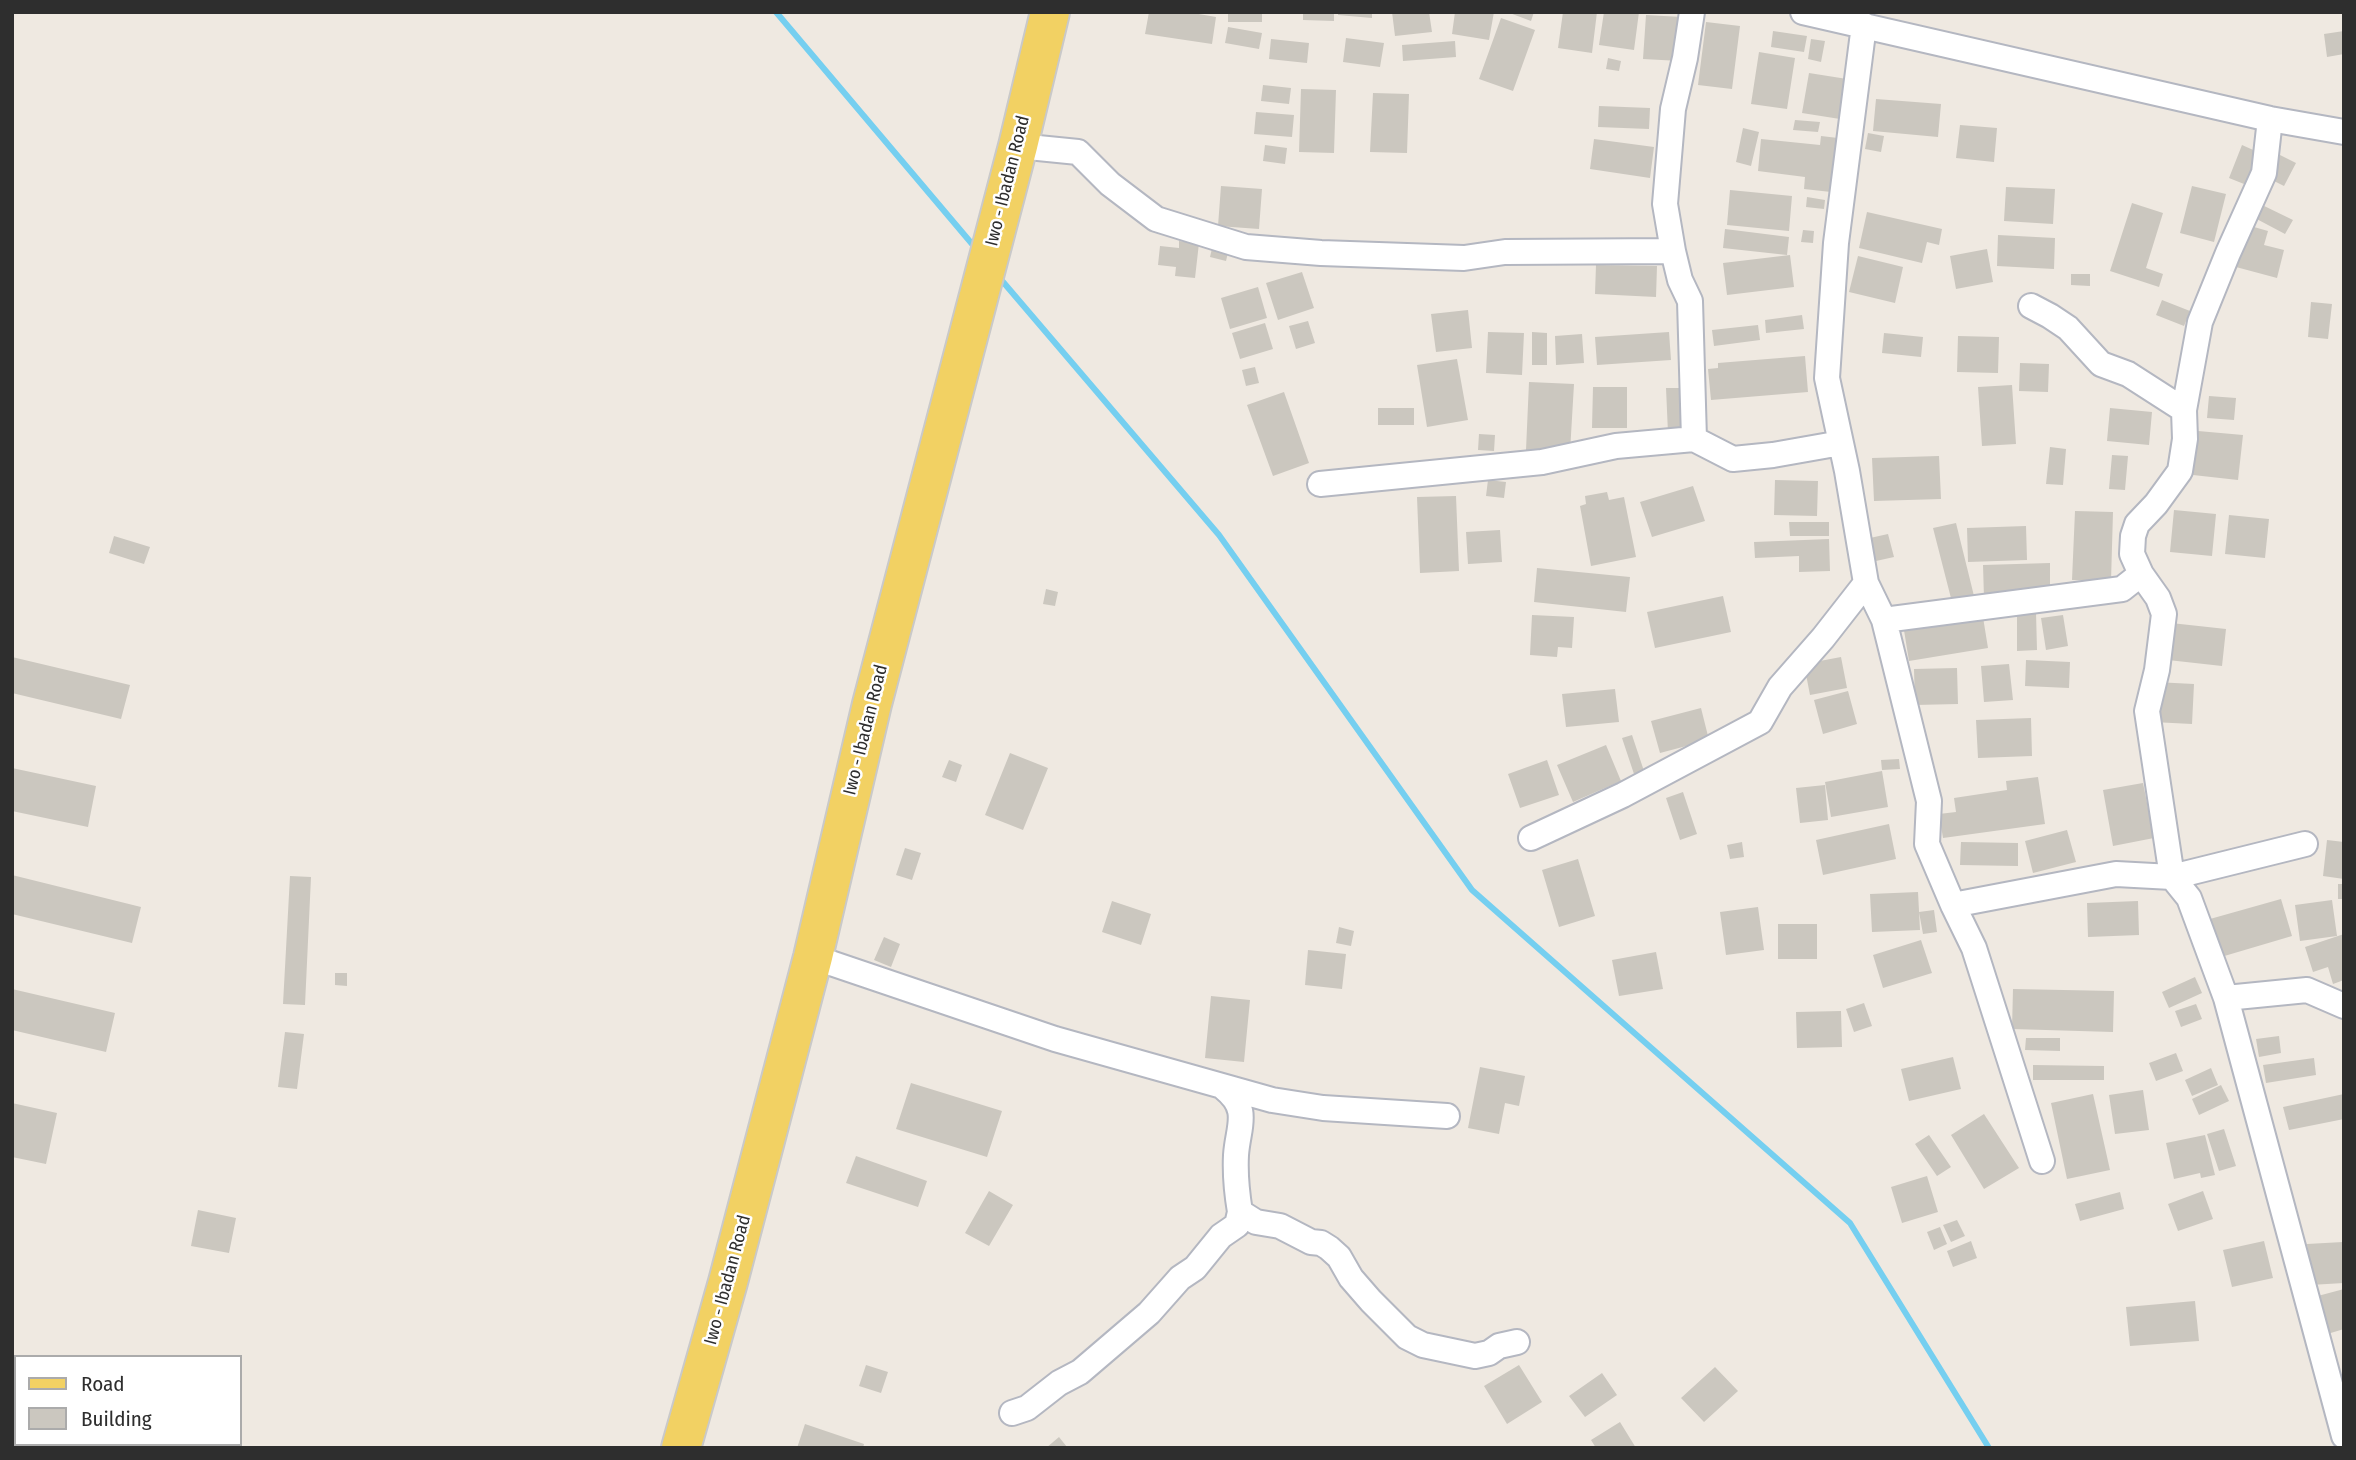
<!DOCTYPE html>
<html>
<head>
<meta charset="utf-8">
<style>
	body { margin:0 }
	#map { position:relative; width:2356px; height:1460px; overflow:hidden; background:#efe9e1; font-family:"Fira Sans Condensed",sans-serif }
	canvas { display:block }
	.frame { position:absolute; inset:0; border:14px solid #2e2e2e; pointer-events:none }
	.legend { position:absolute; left:14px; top:1355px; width:228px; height:91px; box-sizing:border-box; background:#fff; border:2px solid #ababab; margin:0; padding:9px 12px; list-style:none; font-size:21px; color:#2e2e2e }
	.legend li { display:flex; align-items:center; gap:14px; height:35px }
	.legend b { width:35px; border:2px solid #ababab }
</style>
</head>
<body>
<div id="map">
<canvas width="2356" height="1460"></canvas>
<div class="frame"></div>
<ul class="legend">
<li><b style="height:9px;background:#f2d163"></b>Road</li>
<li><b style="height:19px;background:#cbc7bf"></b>Building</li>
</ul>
</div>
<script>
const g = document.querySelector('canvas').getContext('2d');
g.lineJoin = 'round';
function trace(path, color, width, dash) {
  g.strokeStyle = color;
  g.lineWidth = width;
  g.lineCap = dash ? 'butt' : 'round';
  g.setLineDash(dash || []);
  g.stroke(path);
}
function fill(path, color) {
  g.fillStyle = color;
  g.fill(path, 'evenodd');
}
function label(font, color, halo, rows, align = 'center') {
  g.font = font + ' "Fira Sans Condensed",sans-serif';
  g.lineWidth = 5;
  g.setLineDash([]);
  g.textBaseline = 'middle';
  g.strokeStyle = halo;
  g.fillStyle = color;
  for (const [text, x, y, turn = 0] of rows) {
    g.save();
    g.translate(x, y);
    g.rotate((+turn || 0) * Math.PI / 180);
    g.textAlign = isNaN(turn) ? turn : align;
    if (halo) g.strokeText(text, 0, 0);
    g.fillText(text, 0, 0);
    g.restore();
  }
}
trace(new Path2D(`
	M776,12l202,239
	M998,276l221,259 253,355 378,333 139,225`), '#75cff0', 6);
fill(new Path2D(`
	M1149,12h38l29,5 -4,27 -67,-10z
	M1228,12h34v10h-34z
	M1303,12h31v9l-31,-1z
	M1338,12h34v6l-34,-3z
	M1392,12h37l3,20 -37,4z
	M1455,12h39l-5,28 -37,-6z
	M1507,12h27l-3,9z
	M1563,12h34l-5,41 -34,-5z
	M1604,12h35l-5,38 -35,-5z
	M1646,15l36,2 -2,44 -37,-2z
	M1501,18l34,12 -22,61 -34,-12z
	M1706,22l34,4 -8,63 -34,-4z
	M1228,27l34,6 -3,16 -34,-6z
	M1773,31l34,5 -3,16 -33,-5z
	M2344,31v23l-17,3 -3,-23z
	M1346,38l38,5 -4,24 -37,-5z
	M1271,39l38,4 -2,20 -38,-4z
	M1811,39l14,2 -4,21 -13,-3z
	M1455,41l1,16 -53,4 -1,-16z
	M1759,52l36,6 -8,51 -36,-5z
	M1608,58l13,3 -2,10 -13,-2z
	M1809,73l38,6 -7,40 -38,-6z
	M1263,85l28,3 -2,16 -28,-3z
	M1301,89l35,1 -2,63 -35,-1z
	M1373,93l36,1 -2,59 -37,-1z
	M1876,99l65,5 -3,33 -65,-6z
	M1599,106l51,2 -1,21 -51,-2z
	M1256,112l38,3 -2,22 -38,-3z
	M1795,120l25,2 -2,10 -25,-2z
	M1960,125l37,3 -3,34 -38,-4z
	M1743,128l16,4 -8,34 -15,-4z
	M1868,133l16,3 -3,16 -16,-3z
	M1821,136l17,2 -7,54 -27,-3 1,-12 -47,-6 3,-32 59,6z
	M1594,139l60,8 -4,31 -60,-9z
	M1265,145l22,3 -2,16 -22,-3z
	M2242,145l18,8 -11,33 -20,-8z
	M2280,155l16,8 -12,23 -16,-8z
	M1221,186l41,3 -3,40 -41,-3z
	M2192,186l34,8 -12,48 -34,-9z
	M2006,187l49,2 -2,35 -49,-3z
	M1730,190l62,6 -3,35 -62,-6z
	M1807,197l18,3 -1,9 -18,-2z
	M2132,203l31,10 -17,55 17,6 -4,13 -49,-16z
	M2258,203l35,17 -8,14 -34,-18z
	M1867,212l75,17 -3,16 -12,-3 -5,21 -63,-15z
	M2247,225l21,6 -4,14 20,5 -7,28 -41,-11z
	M1725,229l64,8 -2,18 -64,-7z
	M1803,230l11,1 -1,12 -12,-1z
	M1998,235l57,3 -1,31 -57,-3z
	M1214,240l16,4 -4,17 -16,-4z
	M1179,241l20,2 -4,35 -20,-2 1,-9 -18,-2 2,-19 19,2z
	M1987,249l6,33 -37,7 -6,-33z
	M1790,255l4,32 -67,8 -4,-32z
	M1858,256l45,11 -8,36 -46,-11z
	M1596,265l61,1 -1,31 -61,-3z
	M1302,272l12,36 -36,12 -12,-37z
	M2071,274h19v12l-19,-1z
	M1258,287l9,31 -37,11 -9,-31z
	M2162,300l28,11 -6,15 -28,-11z
	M2311,302l21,2 -4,35 -20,-2z
	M1468,310l4,38 -36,4 -5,-38z
	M1802,315l2,14 -38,4 -1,-13z
	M1308,321l7,22 -19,6 -7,-23z
	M1265,323l8,26 -33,10 -8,-26z
	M1758,325l2,15 -46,6 -2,-16z
	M1488,332l36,1 -2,42 -36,-2z
	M1532,332l15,1v32h-15z
	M1669,332l2,28 -74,5 -2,-28z
	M1884,333l39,4 -2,20 -39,-4z
	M1582,334l2,29 -28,2 -1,-29z
	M1958,336l41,1 -1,36 -41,-1z
	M1805,356l3,36 -97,8 -3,-31 10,-1v-5z
	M1457,359l11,61 -41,7 -10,-62z
	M2020,363l29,1 -1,28 -29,-1z
	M1255,367l4,16 -13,3 -4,-16z
	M1529,382l45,2 -4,68 -44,-2z
	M2012,385l4,59 -34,2 -4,-59z
	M1593,387h34v41h-35z
	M1666,388h15l2,44 -15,1z
	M1284,392l25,71 -36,13 -26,-71z
	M2209,396l27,2 -2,22 -27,-2z
	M1378,408h36v17h-36z
	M2110,408l42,4 -3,33 -42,-4z
	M2198,431l45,4 -5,45 -45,-5z
	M1479,434l16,1 -1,16 -16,-1z
	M2050,447l16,2 -3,36 -17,-1z
	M2112,455l16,1 -3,34 -16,-1z
	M1939,456l2,43 -67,2 -2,-43z
	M1488,480l18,2 -2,16 -18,-2z
	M1775,480l43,1 -1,35 -43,-1z
	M1693,486l12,35 -53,16 -12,-35z
	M1607,492l2,8 15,-3 12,60 -45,9 -11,-60 6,-2 -1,-8z
	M1456,496l3,75 -39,2 -3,-76z
	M2174,510l42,4 -4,42 -42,-4z
	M2075,511l38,1 -2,69 -39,-1z
	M2229,515l40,4 -4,39 -40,-4z
	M1789,522h40v14h-39z
	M1956,523l19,77 -22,6 -20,-78z
	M2026,526l1,34 -59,2 -1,-34z
	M1500,530l2,32 -34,2 -2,-32z
	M1888,534l6,23 -18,4 -6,-23z
	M114,536l36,11 -6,17 -35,-11z
	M1829,539l1,32 -31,1v-16l-44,2 -1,-16z
	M2050,563v33l-66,2 -1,-33z
	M1537,568l93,9 -4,35 -92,-10z
	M1046,589l12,3 -3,14 -12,-2z
	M1723,596l8,36 -76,16 -8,-36z
	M1982,611l6,37 -79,13 -6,-37z
	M2017,612h19l1,38 -20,1z
	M1532,615l42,2 -2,31 -14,-1 -1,10 -27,-2z
	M2063,615l5,31 -22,4 -5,-32z
	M2171,623l55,6 -4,37 -54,-6z
	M12,657l118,28 -9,34 -109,-26z
	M1841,657l6,31 -37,7 -6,-31z
	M2026,660l44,2 -1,26 -44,-2z
	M2009,664l4,36 -29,2 -3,-36z
	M1957,668l1,36 -43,1 -1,-36z
	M2155,682l39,2 -2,40 -39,-2z
	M1615,689l4,33 -53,5 -4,-33z
	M1848,691l9,33 -34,10 -9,-34z
	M1701,708l8,32 -49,13 -9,-32z
	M2031,718l1,38 -54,2 -2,-38z
	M1632,735l12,36 -10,3 -12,-36z
	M1606,745l15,36 -48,21 -16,-37z
	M1010,753l38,15 -25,62 -38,-15z
	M1899,759l1,10 -18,1 -1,-10z
	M949,760l13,5 -6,17 -14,-5z
	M1547,760l12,35 -39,13 -12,-34z
	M12,768l84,18 -8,41 -76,-16z
	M1882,771l6,36 -57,10 -6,-35z
	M2038,777l7,47 -102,14 -4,-24 17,-2 -2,-14 53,-8 -1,-9z
	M2143,783l11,55 -41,8 -10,-56z
	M1825,785l3,35 -28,3 -4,-35z
	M1683,792l14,42 -17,6 -14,-42z
	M1889,824l7,35 -73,16 -7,-35z
	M2067,830l9,32 -43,11 -8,-32z
	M2327,840l17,2v37l-21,-3z
	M1742,842l2,15 -14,2 -3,-14z
	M1961,842l57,1v23l-58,-1z
	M905,848l16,5 -9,27 -16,-5z
	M1578,859l17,57 -36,11 -17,-57z
	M12,875l129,32 -9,36 -120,-29z
	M290,876l21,1 -6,128 -22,-1z
	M2338,884h6v15h-6z
	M1918,892l2,38 -48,2 -2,-38z
	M2281,899l11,37 -71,21 -11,-38z
	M2332,900l5,36 -37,5 -5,-36z
	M1112,901l39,13 -10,31 -39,-13z
	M2138,901l1,34 -51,2 -1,-34z
	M1758,907l6,43 -38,5 -6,-43z
	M1934,910l3,22 -14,2 -4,-22z
	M1778,924h39v35h-39z
	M1339,927l15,4 -3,15 -15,-3z
	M2344,934v46l-11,4 -5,-17 -15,5 -8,-25z
	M884,937l16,7 -9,23 -17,-7z
	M1921,940l11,33 -49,15 -10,-33z
	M1308,950l38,4 -4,35 -37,-4z
	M1656,952l7,37 -44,7 -7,-36z
	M335,973h12v13l-12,-1z
	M2195,977l7,16 -33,15 -7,-16z
	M12,989l103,24 -9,39 -94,-22z
	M2013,989l101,2 -1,41 -101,-3z
	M1211,996l39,4 -6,62 -39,-4z
	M1864,1003l8,23 -18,6 -8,-23z
	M2196,1004l6,15 -21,8 -6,-16z
	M1841,1011l1,36 -45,1 -1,-36z
	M285,1032l19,2 -7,55 -19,-2z
	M2279,1036l2,17 -22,4 -3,-18z
	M2026,1038h34v13l-35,-1z
	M2176,1053l7,18 -27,10 -7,-18z
	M1953,1057l8,32 -52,12 -8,-32z
	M2314,1058l2,17 -50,8 -3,-18z
	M2033,1065l71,1v14h-71z
	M1480,1067l45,9 -6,30 -14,-3 -6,31 -31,-6z
	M2211,1068l7,17 -26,11 -7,-16z
	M911,1083l91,28 -15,46 -91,-28z
	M2221,1085l8,16 -30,14 -7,-16z
	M2143,1090l6,40 -34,4 -6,-39z
	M2093,1094l17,76 -43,9 -16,-76z
	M2344,1094v25l-55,11 -6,-23z
	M12,1103l45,10 -11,51 -34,-7z
	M1984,1114l35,54 -35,21 -33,-54z
	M2224,1129l12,37 -17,5 -12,-37z
	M1929,1135l22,32 -14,9 -22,-32z
	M2205,1135l10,40 -14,3 -1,-5 -26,6 -8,-36z
	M856,1156l71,25 -9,26 -72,-24z
	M1927,1176l11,36 -36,11 -11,-36z
	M989,1191l24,14 -24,41 -24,-13z
	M2203,1191l10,28 -35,12 -10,-27z
	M2120,1192l4,17 -44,12 -5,-17z
	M198,1210l38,8 -7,35 -38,-7z
	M1957,1220l8,16 -14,6 -8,-17z
	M1940,1227l7,17 -13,6 -7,-18z
	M1971,1241l6,17 -24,9 -6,-16z
	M2264,1241l9,37 -41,9 -9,-37z
	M2343,1242l1,41 -34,2 -3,-41z
	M2344,1289v40l-20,6 -10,-38z
	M2195,1301l4,40 -69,5 -4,-39z
	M866,1365l22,7 -7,21 -22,-7z
	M1519,1365l23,37 -35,22 -23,-38z
	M1715,1367l23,24 -34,31 -23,-24z
	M1602,1373l15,22 -32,22 -16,-21z
	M1620,1422l16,26h-40l-5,-8z
	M805,1424l59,20 -1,4h-66z
	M1059,1437l8,10 -2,1h-19z`), '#cbc7bf');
const minor = new Path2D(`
	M1692,12l-7,46 -12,51 -8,95 8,47 7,29 10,21 4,138
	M1803,12l467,107 74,13
	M1864,25l-28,218 -9,135 20,93 19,112 18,37 45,181 -2,43 26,61 21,43 68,213
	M1018,146l60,6 32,32 46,35 90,28 75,6 143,5 41,-6 168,-1
	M2031,306l19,10 18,12 33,36 27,10 56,36
	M1320,484l222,-22 74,-16 78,-7 39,20 40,-4 68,-12
	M2141,574l17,24 6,16 -7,56 -10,41 25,166 17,21 37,100
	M1884,620l238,-31 19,-15 -9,-20 1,-18 4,-12 19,-20 24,-33 5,-32 -1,-29 16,-88 28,-69 36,-80 6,-54
	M1531,838l92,-43 137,-73 20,-35 43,-49 43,-55
	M1953,905l163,-31 56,3 133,-33
	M813,957l242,82 217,61 51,8 124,8
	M2344,1006l-37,-16 -81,8 118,438
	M1224,1088c27,22 14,38 12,67 -1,19 1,39 4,57l16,10 24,4 31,16 10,1 8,5 10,9 12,21 20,23 36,36 16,8 52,11 14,-3 10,-7 18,-4
	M1012,1413l15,-5 32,-25 21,-11 69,-59 31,-35 15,-10 26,-32 16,-11 3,-13`);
const primary = new Path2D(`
	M681,1448l47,-166 85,-325 59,-253 146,-558 32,-134`);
trace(minor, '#b4b7c1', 28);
trace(primary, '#c9c9c9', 42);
trace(minor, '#fff', 24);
trace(primary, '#f2d163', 38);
label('18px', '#2e2e2e', '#fff', [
	["Iwo - Ibadan Road",1008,181,-76],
	["Iwo - Ibadan Road",866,730,-76],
	["Iwo - Ibadan Road",728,1280,-75]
]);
</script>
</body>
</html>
